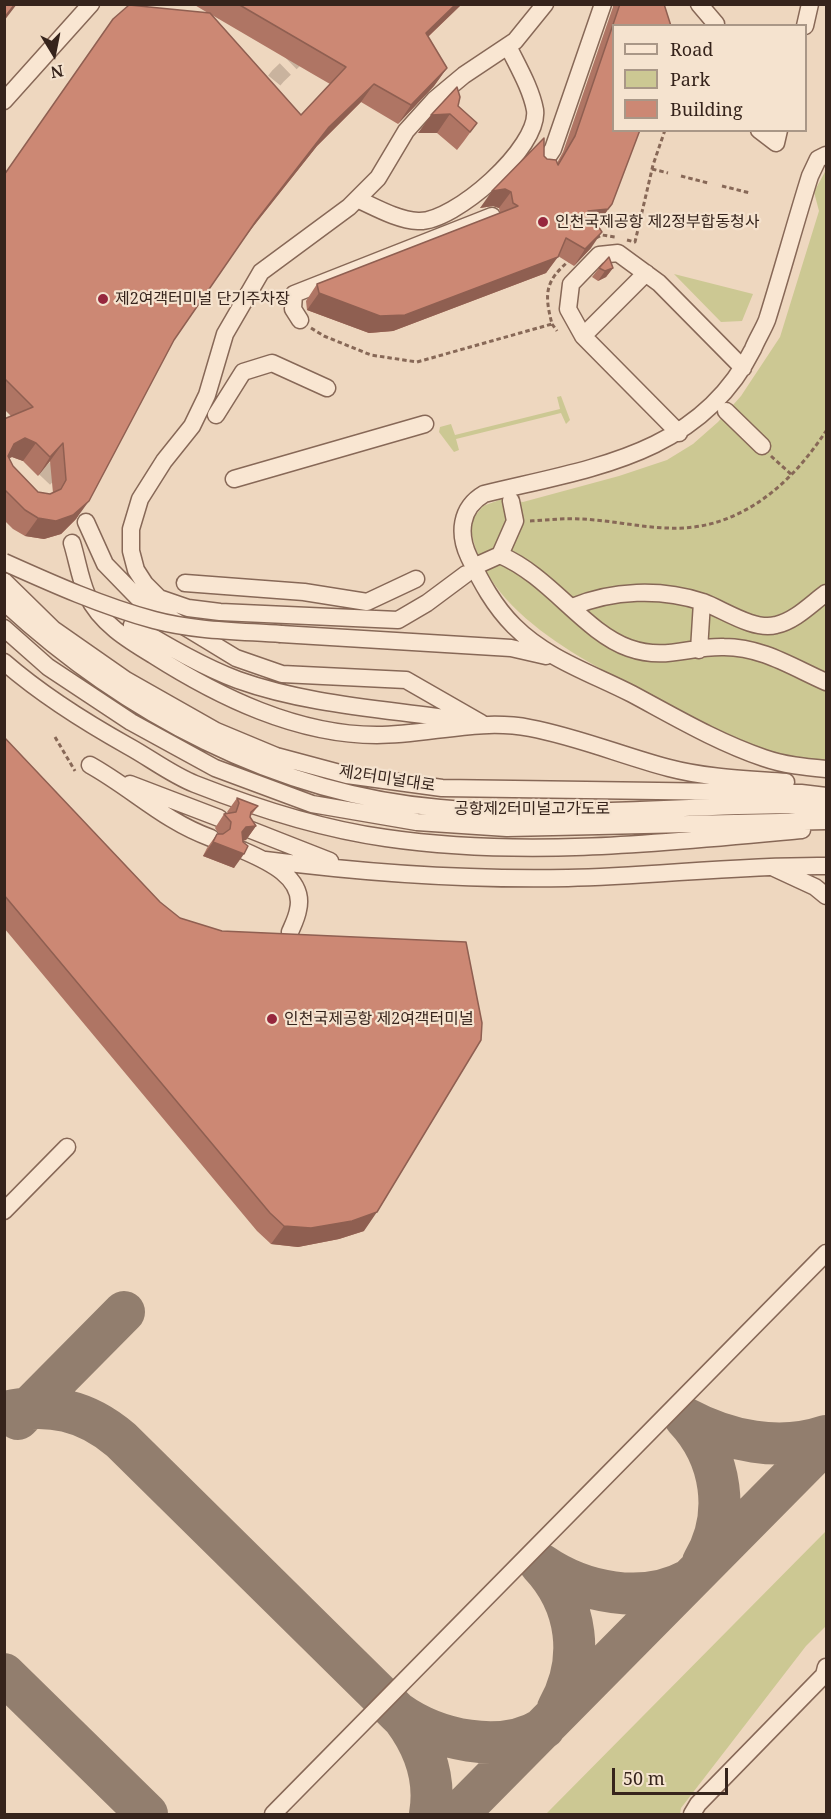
<!DOCTYPE html>
<html>
<head>
<meta charset="utf-8">
<style>
	body { margin:0 }
	#map { position:relative; width:831px; height:1819px; overflow:hidden; background:#eed7bf; font-family:"Noto Serif",serif }
	canvas { display:block }
	.frame { position:absolute; inset:0; border:6px solid #36241c; pointer-events:none }
	.legend { position:absolute; left:612px; top:24px; width:195px; height:108px; box-sizing:border-box; background:#f5e3cf; border:2px solid #a99787; margin:0; padding:8px 10px; list-style:none; font-size:18px; color:#36241c }
	.legend li { display:flex; align-items:center; gap:12px; height:30px }
	.legend b { width:30px; border:2px solid #a99787 }
	.north { position:absolute; left:24px; top:24px; width:60px; height:60px; -webkit-text-stroke:4px #f5e3cf; paint-order:stroke; rotate:170deg; font-size:16px; font-weight:700; line-height:24px; text-align:center; color:#36241c }
	.north::after { content:''; display:block; margin:auto; width:21px; height:27px; background:#36241c; clip-path:polygon(50% 0,100% 100%,50% 72%,0 100%) }
	.scale { position:absolute; left:612px; top:1768px; width:116px; height:27px; box-sizing:border-box; border:3px solid #36241c; border-top:0; padding-left:8px; font-size:18px; line-height:21px; white-space:nowrap; color:#36241c; -webkit-text-stroke:4px #f5e3cf; paint-order:stroke }
</style>
</head>
<body>
<div id="map">
<canvas width="831" height="1819"></canvas>
<div class="frame"></div>
<ul class="legend">
<li><b style="height:8px;background:#f9e6d2"></b>Road</li>
<li><b style="height:16px;background:#ccc893"></b>Park</li>
<li><b style="height:16px;background:#cc8874"></b>Building</li>
</ul>
<div class="north">N</div>
<div class="scale">50 m</div>
</div>
<script>
const g = document.querySelector('canvas').getContext('2d');
g.lineJoin = 'round';
function fill(path, color) {
  g.fillStyle = color;
  g.fill(path, 'evenodd');
}
function trace(path, color, width, dash) {
  g.strokeStyle = color;
  g.lineWidth = width;
  g.lineCap = dash ? 'butt' : 'round';
  g.setLineDash(dash || []);
  g.stroke(path);
}
function label(font, color, halo, rows, align = 'center') {
  g.font = font + ' "Noto Serif","Noto Sans KR",serif';
  g.lineWidth = 4.5;
  g.setLineDash([]);
  g.textBaseline = 'middle';
  g.strokeStyle = halo;
  g.fillStyle = color;
  for (const [text, x, y, turn = 0] of rows) {
    g.save();
    g.translate(x, y);
    g.rotate((+turn || 0) * Math.PI / 180);
    g.textAlign = isNaN(turn) ? turn : align;
    if (halo) g.strokeText(text, 0, 0);
    g.fillText(text, 0, 0);
    g.restore();
  }
}
fill(new Path2D(`
	M826,170v591c-16,-2 -34,-1 -49,-5 -37,-10 -70,-32 -103,-49 -74,-39 -195,-90 -204,-185l13,-16 19,-7 21,3 96,-26 48,-16 26,-16 25,-22 23,-26 39,-59 39,-126 -5,-19z
	M674,274l79,20 -11,27 -21,1z
	M561,396l9,24 -4,4 -5,-11 -105,26 3,11 -5,2 -15,-20 1,-5 11,-3 4,11 105,-26 -3,-12z
	M826,1531v95l-20,20 -125,162 -1,6h-134z`), '#ccc893');
trace(new Path2D(`
	M4,1412c45,-10 82,-2 117,28l282,278c21,28 33,61 27,96
	M685,1418c37,39 46,97 18,144
	M685,1418c43,23 94,34 141,18
	M18,1419l106,-107
	M540,1564c38,40 45,96 18,144
	M541,1564c42,29 102,41 148,16
	M4,1674l143,140
	M397,1712c39,28 104,43 147,16
	M458,1814l368,-372`), '#927e6e', 42);
trace(new Path2D(`
	M259,99l19,-23 29,-28
	M44,468l23,22`), '#c9b39e', 16, [16, 8]);
const minor = new Path2D(`
	M699,4l17,20
	M805,26l5,-22
	M4,101l87,-97
	M759,130l17,13 3,-13
	M826,155l-8,4 -8,17c-15,48 -28,96 -43,144 -4,10 -10,19 -14,29 -54,107 -163,119 -269,145 -24,14 -26,40 -15,63 12,25 25,49 45,69 33,33 77,47 118,68 43,23 85,48 132,64 20,7 41,9 62,11
	M541,167l12,-18 50,-145
	M357,199c18,8 40,21 61,22 36,2 122,-74 117,-111 -4,-22 -18,-45 -27,-64
	M300,320l-7,-11 1,-15 198,-78
	M583,336l63,-63
	M726,411l36,35
	M216,415l27,-43 29,-9 55,25
	M679,433l-96,-97 -15,-27 3,-25 28,-29 19,-2 41,30 84,85
	M234,479l191,-55
	M86,522l19,42 34,35 97,59 46,16 124,6 75,43
	M72,543c5,16 8,36 15,52 13,28 41,45 66,60 66,42 144,80 224,80 52,0 101,-17 153,-7 48,9 93,28 139,40 38,10 78,11 117,14
	M500,555c50,21 84,77 129,93 37,13 59,-2 95,-1 38,0 68,20 102,35
	M480,564l20,-9 15,-34 -4,-20
	M466,574l-39,29 -29,17 -178,-8 -32,-4 -29,-10 -14,-14 -9,-14 -5,-19v-22l9,-30 24,-38 28,-35 15,-31 18,-61 36,-62 88,-65 29,-29 28,-47 28,-31 30,-25 51,-34 30,-37
	M4,581l49,48 73,51 90,51 60,25 71,19 95,13 359,5 25,3
	M185,583l119,9 63,10 49,-23
	M4,602c120,111 272,192 436,206 115,11 231,-2 346,-3l40,3
	M572,607c40,-17 89,-19 131,-5 21,8 51,29 73,23 19,-4 35,-21 50,-32
	M132,625c34,20 69,41 106,55 70,25 148,29 221,40
	M4,628l44,39 83,55 84,46 97,36 105,18 90,6 319,-7
	M281,634l230,14 35,8
	M699,650l3,-48
	M4,662c38,33 81,60 124,84 22,12 44,29 67,38 61,24 126,45 191,54 137,20 278,5 416,-8
	M90,765c43,24 74,56 121,73
	M130,784l89,34
	M251,830l79,31
	M242,850c23,10 64,27 56,60 -1,7 -5,15 -8,22
	M265,860c100,13 201,20 303,18 86,-2 172,-13 258,-12
	M774,868l41,19 11,9
	M4,1211l63,-64
	M273,1814l553,-561
	M692,1814l6,-10 126,-129 2,-8`);
trace(minor, '#876857', 19);
trace(new Path2D(`
	M652,169l16,4
	M681,176l27,7
	M722,186l28,7
	M596,238l6,-3 13,2
	M627,240l8,2 18,-77 12,-35
	M552,324l5,7
	M311,328l13,8 47,19 46,7 135,-38c-8,-31 -7,-43 18,-64
	M771,456l21,19
	M530,521c17,-1 34,-3 50,-2 29,1 58,8 87,9 70,4 123,-42 159,-97
	M55,737l20,34`), '#876857', 3, [4.5, 3]);
trace(minor, '#f9e6d2', 16);
const minorBridge = new Path2D(`
	M4,562c49,22 98,44 150,58 41,11 85,11 127,14`);
trace(minorBridge, '#876857', 19, []);
trace(minorBridge, '#f9e6d2', 16);
fill(new Path2D(`
	M193,4h269l-34,33 19,31 -13,18 -36,38 -37,-22 -44,44 -72,91 -71,103 -98,179 -15,15 -17,5 -19,-3 -12,-7 -9,-9v-101l7,-3 -7,-7v-235l204,-161zM212,15l99,58 19,11 -29,31zM12,457l11,4 15,15 12,-15 3,32 -3,1 -12,-2 -25,-26 -4,-8z
	M613,4h51l-64,217 -3,3 -6,24 -17,18 -16,-10 -12,17 -153,58 -24,2 -62,-23 -1,-9 11,-17 183,-71 -1,-5 -6,-2 -13,2 64,-52 3,3 10,4 6,-11 50,-145z
	M458,106l19,17 -13,18 -7,9 -20,-17h-19z
	M599,268h14l-7,9 -8,4 -6,-4z
	M4,737l360,494 -25,8 -41,8 -27,-3 -14,-13 -253,-303z
	M237,798l21,8 -8,11 6,9 -10,14 -3,1 -9,27 -31,-12 4,-8 10,-14h2l-4,-6 9,-14 4,-1 -1,-1z`), '#af7564');
fill(new Path2D(`
	M15,4h2l-13,17v-3z
	M456,4h6l-49,47 13,-18z
	M447,68l-13,18 -36,38 13,-19z
	M374,84l-13,18 -44,44 -74,93 13,-18 73,-94z
	M450,114l-13,19h-19l13,-18z
	M505,189l6,3 -12,16 -6,-2 -13,2 12,-17z
	M612,204l-12,17 -4,5 -8,-15z
	M602,232l-11,16 -17,18 11,-17z
	M558,257l-12,16 -153,58 -24,2 -62,-23 12,-17z
	M613,268l-7,9 -8,4 7,-10z
	M25,438l11,5 -13,18 -11,-4 -8,4 10,-17z
	M63,443l-13,18 -12,15 12,-19z
	M89,501l-13,18 -15,15 -17,5 -19,-3 13,-18z
	M256,826l-10,14 -10,1 10,-14z
	M213,842l31,12 -10,14 -31,-12z
	M377,1212l-13,19 -25,8 -41,8 -27,-3 13,-18z`), '#8f5f51');
const building = new Path2D(`
	M4,4h11l-11,14z
	M238,4h218l-30,29 21,35 -36,37 -37,-21 -45,43 -73,94 -82,119 -85,161 -16,14 -17,6 -18,-3 -13,-8 -21,-21v-70l29,-12 -29,-29v-203l109,-156 16,-14 81,8 91,102 45,-48zM25,438l11,5 14,14 13,-14 3,37 -5,9 -11,5 -12,-2 -25,-26 -5,-10 6,-12z
	M620,4h44l7,22h-57v104h26l-28,74 -4,5 -20,2 14,21 -17,17 -19,-11 -8,19 -153,58 -25,1 -61,-23 -2,-9 201,-78 -5,-3 -2,-11 -6,-3 -13,2 52,-53v18l3,3 9,1 2,5 17,-29z
	M457,87l3,10 -2,9 19,17 -7,9 -20,-18 -19,1z
	M609,257l4,11 -8,3 -6,-3z
	M4,737l156,165 20,16 42,13 244,11 16,81 -1,17 -104,172 -25,9 -41,7 -27,-2 -14,-13 -266,-318z
	M237,798l21,8 -7,6 -1,5 6,9 -10,1 -4,5 1,10 5,4 -4,8 -31,-12 4,-8h6l7,-5 1,-7 -7,-8 12,-2 3,-9z`);
fill(building, '#cc8874');
trace(building, '#8f5f51', 1.5);
for (const [x, y, r, color] of [
	[543,222,6,"#96273d"],
	[103,299,6,"#96273d"],
	[272,1019,6,"#96273d"]
]) {
  const dot = new Path2D();
  dot.arc(x, y, r, 0, 2 * Math.PI);
  g.fillStyle = color;
  g.fill(dot);
  trace(dot, '#f5e3cf', 2);
}
label('16px', '#36241c', '#f5e3cf', [
	["인천국제공항 제2정부합동청사",555,222],
	["제2여객터미널 단기주차장",115,299],
	["인천국제공항 제2여객터미널",284,1019]
], 'left');
label('16px', '#36241c', '#f5e3cf', [
	["제2터미널대로",387,779,9],
	["공항제2터미널고가도로",532,809]
]);
</script>
</body>
</html>
